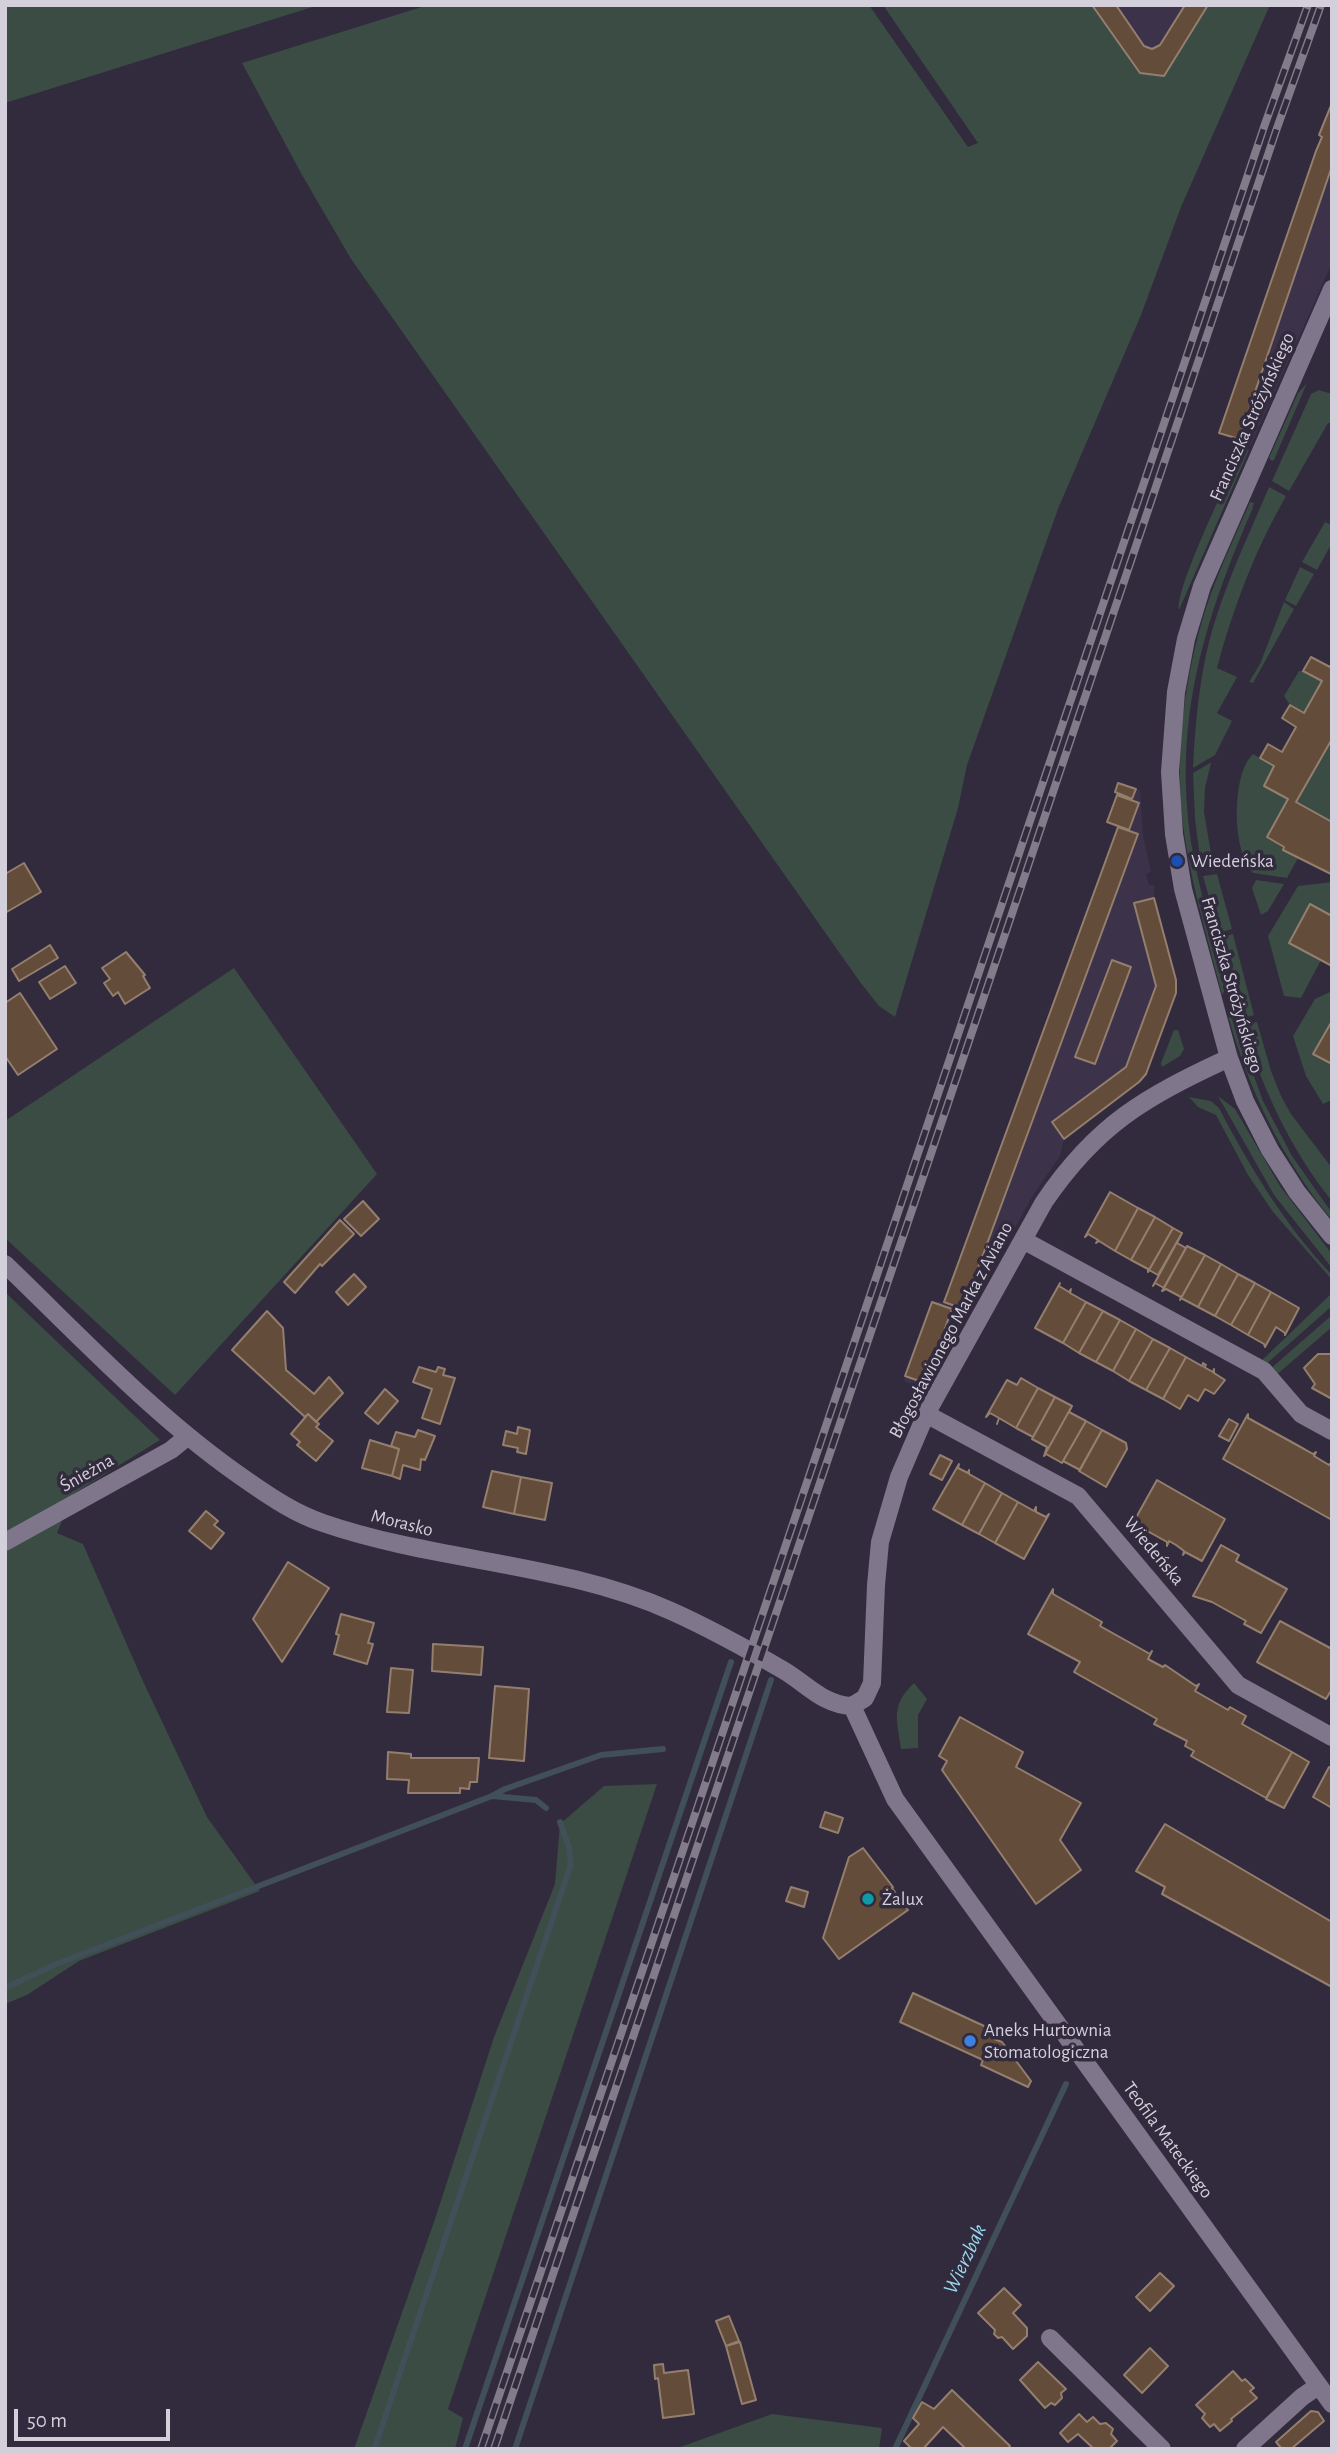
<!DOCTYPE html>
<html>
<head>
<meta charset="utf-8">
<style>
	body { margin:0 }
	#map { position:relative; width:1337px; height:2454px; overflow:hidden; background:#322a3d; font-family:"Alegreya Sans",sans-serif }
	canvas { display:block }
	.frame { position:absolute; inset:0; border:7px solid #d3cfdb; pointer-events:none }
	.scale { position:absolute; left:14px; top:2409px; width:156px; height:32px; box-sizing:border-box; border:4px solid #d3cfdb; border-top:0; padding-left:9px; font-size:21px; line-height:24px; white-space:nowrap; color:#d3cfdb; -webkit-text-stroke:5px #322a3d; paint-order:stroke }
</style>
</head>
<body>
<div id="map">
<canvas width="1337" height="2454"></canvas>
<div class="frame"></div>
<div class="scale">50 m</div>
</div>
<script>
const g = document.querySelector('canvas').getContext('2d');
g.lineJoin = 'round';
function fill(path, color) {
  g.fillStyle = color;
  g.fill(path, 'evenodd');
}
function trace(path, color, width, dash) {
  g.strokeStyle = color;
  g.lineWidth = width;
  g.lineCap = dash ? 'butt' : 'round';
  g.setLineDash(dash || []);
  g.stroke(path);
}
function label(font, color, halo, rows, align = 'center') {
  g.font = font + ' "Alegreya Sans",sans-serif';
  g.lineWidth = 7;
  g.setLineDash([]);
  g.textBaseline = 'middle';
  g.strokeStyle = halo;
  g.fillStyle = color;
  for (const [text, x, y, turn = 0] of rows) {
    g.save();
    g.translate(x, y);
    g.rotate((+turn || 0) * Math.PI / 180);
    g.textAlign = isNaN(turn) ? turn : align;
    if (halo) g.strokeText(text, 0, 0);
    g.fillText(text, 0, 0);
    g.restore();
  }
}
fill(new Path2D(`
	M1080,5h128l-44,71 -30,7z
	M1332,103v160l-81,182 -32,-12 97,-282 6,-13 -3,-3z
	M1118,783l22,7 3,45 8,37 -5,2 3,11h5v13l22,82 -30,94 -7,8 -75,57 -4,17 -28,41 -118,213 -3,-15 2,-10 -9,-4 28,-79h12l174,-474 -11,-6 10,-27 -2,-3z`), '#3c334b');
fill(new Path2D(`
	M5,5h314l-314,98z
	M428,5h441l99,142 10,-4 -95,-138h209l48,68 24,2 44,-70h62l-89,202 -40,108 -83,194 -91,256 -9,43 -63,209 -16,-11 -19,-24 -509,-723 -49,-84 -60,-112z
	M1307,383l-33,77 -2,1 -3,-3 29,-65z
	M1319,390l13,4v29h-4l-39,68 -17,-10 39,-87z
	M1243,446l6,4 -70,160c-4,-22 52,-136 64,-164z
	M1269,487l17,9c-31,54 -53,112 -69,172l20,9 -20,36 15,8 -17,34 -22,13c2,-38 5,-76 13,-113 13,-59 40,-113 63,-168z
	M1250,502l4,1 -2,7c-50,115 -82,221 -58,348 8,44 22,86 32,130l-4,7c-13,-52 -29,-104 -37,-156 -11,-71 -3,-149 17,-218 12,-41 31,-80 48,-119z
	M1325,522l7,3v18l-15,27 -15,-8z
	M1300,567l14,7 -18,32 -11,-6z
	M1284,602l10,7 -41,74 -4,-1 11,-18z
	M1299,671h4l19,10 -18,32 -14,-8 -6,-9z
	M1332,739v83l-36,-20z
	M1253,754l21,12 -10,20 24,13 -21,38 31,21 -11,20 -34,-5c-21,-20 -22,-99 0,-119z
	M1210,763h1l-6,25 -1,24 10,59 -9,-1 -4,-4 -6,-47 -2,-46z
	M1217,874l15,55 -13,4 -16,-57z
	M1256,880l28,4 -16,27 -7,4 -9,-27z
	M1332,882v34l-22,-11 -21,37 32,18 -20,38 -17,-2 -16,-60 30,-50z
	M1233,934l21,81 -10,3 -4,-3 -20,-77z
	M234,968l143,206 -202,221 -170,-157v-117z
	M1332,991v30l-19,33 19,10v36l-9,4 -17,-28 -13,-40 22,-37z
	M1227,1012l4,1 32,88 29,55 40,57v7c-51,-62 -84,-132 -105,-208z
	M1257,1022l14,49 10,25 10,18 41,54v33c-42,-52 -69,-112 -89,-175z
	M1174,1030h4l6,19 -4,7 -18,11 -1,-4z
	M1218,1096l17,13 45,77 52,68v14l-58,-73z
	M1189,1097l22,4 8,7c32,61 66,117 113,167v5l-59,-68 -25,-37 -32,-60 -18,-8z
	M5,1292l155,148 -87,54 -16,39 26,11 59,135 65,138 53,74 -181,70 -52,34 -22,9z
	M1332,1293v13l-68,60 -5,-3z
	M1332,1315v12l-57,49 -6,-6z
	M914,1683l13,16 -9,16v33l-17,1c-4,-30 -11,-43 13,-66z
	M657,1784l-209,625 15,9 -8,31h-101l81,-230 59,-182 61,-153 5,-60 44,-38z
	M772,2414l110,14 -3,21h-204z`), '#3a4c43');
trace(new Path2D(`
	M492,1796l44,4 10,8
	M5,1988l49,-23 438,-169 13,-7 96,-34 62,-6
	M375,2447l196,-583 -2,-17 -9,-25
	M465,2449l266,-787
	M515,2449l256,-769
	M895,2449l171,-365`), '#404f58', 6);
const building = new Path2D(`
	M1092,5h24l28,41 8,3 8,-4 25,-40h23l-44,71 -24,-3z
	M1332,103v63l-93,273 -20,-6 97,-282 6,-14 -3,-2z
	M1311,657l19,10 2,-4v76l-36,63 36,20 -1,52 -48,-24 1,-3 -17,-10 21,-38 -24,-13 10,-20 -14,-8 8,-14 14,8 14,-25 -14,-9 8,-13 14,8 18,-32 -19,-10z
	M1118,783l18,6 -4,10 -17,-7z
	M1117,795l22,8 -10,27 -22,-8z
	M1118,827l20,7 -175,475 -19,-7z
	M24,863l17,29 -36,21v-39z
	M1154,898l22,82v13l-30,81 -7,8 -75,57 -12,-17 74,-55 30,-81 -22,-83z
	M1310,904l22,12v50l-43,-23z
	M50,945l8,13 -39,23 -7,-12z
	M126,952l19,23 -2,1 7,12 -25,16 -7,-12 -5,4 -9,-13 6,-4 -8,-11z
	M1112,960l19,7 -36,97 -20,-7z
	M65,966l11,17 -26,16 -11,-17z
	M20,993l37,56 -39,26 -13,-19v-53z
	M1332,1021v43l-19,-10z
	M1110,1192l28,16 -23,43 -16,-10 -3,2 2,-3 -10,-6 -3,3z
	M363,1201l16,18 -18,17 -17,-17z
	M1138,1208l17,9 -24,43 -16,-9z
	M1155,1217l18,11 -25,44v-3l-17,-9z
	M340,1220l14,14 -32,32 -2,-2 -25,29 -11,-11z
	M1173,1228l9,5 -24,42 -9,-5z
	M1182,1233l-5,10 9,5 -22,40 -9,-5 -2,3z
	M1187,1246l18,9 -25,45 1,-3 -15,-8 -4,2z
	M1205,1255l16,9 -23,43 -17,-9z
	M1221,1264l17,10 -23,42 -17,-9z
	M354,1274l12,13 -18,18 -12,-13z
	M1238,1274l17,9 -24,42 -16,-9z
	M1060,1283l-1,3 10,6 2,-3 -1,4 16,9 -23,41 -28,-15z
	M1255,1283l16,9 -23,43 -17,-10z
	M1271,1292l28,16 -14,27v-2l-9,-6 -11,20 -1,-3 -16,-9z
	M932,1302l20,7 -27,74 -20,-7z
	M1086,1302l17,9 -24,42 -16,-10z
	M267,1311l16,17 3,42 28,24 15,-17 14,16 -27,29 -8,-8 -3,3 -73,-67z
	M1103,1311l17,9 -24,42 -17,-9z
	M1120,1320l16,9 -23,42 -17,-9z
	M1136,1329l17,10 -24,42 -16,-10z
	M1153,1339l17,9 -24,42 -17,-9z
	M1170,1348l16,9 -23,42 -17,-9z
	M1332,1352v47l-20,-11 3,-4 -11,-16 14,-14h13z
	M1186,1357l16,9 1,-3 3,2 -2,2 9,5 1,-3v4l11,7 -11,14 -9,-5 -7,12 -10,-6 -8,14 -17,-10z
	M419,1367l17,5 2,-5 7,2 -2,6 12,3 -15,46 -18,-6 10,-29 -19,-7z
	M1021,1378l17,10 -22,40 -17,-10 -2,6 2,-6 -9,-5 -4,4 21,-37 10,5z
	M1038,1388l17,9 -22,40 -17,-9z
	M385,1389l13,12 -20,23 -13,-11z
	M1055,1397l17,9 -28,50 3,-9 -15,-8z
	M1072,1406l-3,6 17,9 -24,42 -16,-9 -2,2z
	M308,1414l11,10 -3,3 17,14 -17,20 -19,-16 3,-3 -9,-8z
	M1248,1414v4l49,27 16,9 3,-2 -2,4 15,9 3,-3v58l-109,-61z
	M1229,1419l9,5 -9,17 -10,-5z
	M1086,1421l16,9 -22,40 -17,-9z
	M518,1427l12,3 -4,24 -9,-2 1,-4 -15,-3 3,-14 11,3z
	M418,1430l17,6 -10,24 -4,-1 -1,11 -17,-5 -3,14 -8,-3 7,-27 -8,-3 5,-14 19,5z
	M1102,1430l24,13 1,6 -21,38 -27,-16z
	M370,1440l29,9 -7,27 -30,-8z
	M940,1455l12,6 -10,19 -12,-6z
	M959,1464l-1,4 10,5 1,-3v4l16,9 -23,42 -29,-16z
	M492,1471l29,6 -7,37 -31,-7z
	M521,1477l31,6 -7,37 -31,-6z
	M1157,1480l68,39 -23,42 -17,-9 -2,3 1,-4 -8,-6 -7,-4 -2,5v-4l-34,-19z
	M985,1483l17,10 -23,41 -17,-9z
	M1002,1493l16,9 -23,41 -16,-9z
	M1018,1502l16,9 2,-4v5l10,5 3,-3 -25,45 -29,-16z
	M206,1511l12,10 -4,4 10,8 -13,16 -22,-18z
	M1221,1545l18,10 -3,6 51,28 -26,44 -17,-9 2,-3 -34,-19 -19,-6z
	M288,1562l41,26 -47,74 -29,-43z
	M1053,1589v5l49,28 -2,4 50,28 2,-3 -4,8 15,8 2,-2 31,21 3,-2 -4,7 33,19 2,-3 16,9 -4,8 50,28 -26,46 -75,-42 3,-5 -9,-5 2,-5 -33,-17 3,-5 -83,-47 6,-10 -52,-28z
	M341,1614l33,9 -6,20 5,1 -6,20 -33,-10 5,-19 -3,-1z
	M1280,1621l52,28v40l-6,10 -69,-37z
	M433,1644l50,3 -2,28 -49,-4z
	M391,1668l22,2 -4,43 -22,-1z
	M495,1686l34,3 -5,72 -35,-3z
	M960,1717l63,35 -7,15 65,36 -21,37 21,30 -45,34 -94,-134 5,-9 -8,-5z
	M388,1752l23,2v4h68l-2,24h-7l-1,7 -9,-1v5h-52l1,-13 -22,-1z
	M1292,1752l17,10 -25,46 -18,-9z
	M1329,1767l3,2v39l-19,-11z
	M825,1812l18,6 -5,15 -18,-6z
	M1165,1824l167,98v65l-170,-93 3,-7 -29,-16z
	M863,1848l30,39 -1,1 16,22 -69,49 -16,-21 26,-81z
	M791,1887l17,5 -4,15 -18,-6z
	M913,1993l84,39 -3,7 8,3 29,39 -3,6 -47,-22 2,-5 -83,-38z
	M1160,2273l14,13 -24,25 -14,-14z
	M1004,2288l17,17 -8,8 14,15v8l-14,13 -11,-12 -4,1 -4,-4 1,-4 -17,-17z
	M729,2316l10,25 -13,5 -10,-25z
	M740,2342l16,58 -14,4 -16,-58z
	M1150,2348l18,18 -26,27 -18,-18z
	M1038,2362l28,27 -5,4 1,5 -7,7 -4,-2 -6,5 -25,-28z
	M663,2364l1,9 24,-3 6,44 -31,4 -5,-40 -3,1 -1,-14z
	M1233,2371l9,10 3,-2 9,9 -4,3 7,7 -26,21 1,2 -12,10 -6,-7 -4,3 -8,-9 3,-4 -9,-9z
	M952,2390l58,56 -2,3h-42l-23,-22 -20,22h-11l-8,-8 15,-17 -6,-6 9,-16 12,7z
	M1311,2411l7,1 6,9 -33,28h-9l-6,-7z
	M1079,2414l8,8 6,-5 7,7 6,-1 7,6 -2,5 6,7 -8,8h-15l-16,-15 -10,8 -8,-9z`);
fill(building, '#644c3a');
trace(building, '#947f6f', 2);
trace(new Path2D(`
	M1332,289l-130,297 -16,53 -10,53 -6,80 4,62 9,55 46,169 16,43 25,49 27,42 35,44
	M1023,1240l241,131 37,43 31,17
	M5,1264c79,76 154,157 244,218 23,16 47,32 74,41 113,39 238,39 348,88 38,17 76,38 112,59 24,14 40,35 69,36
	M926,1414l152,82 160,189 94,52
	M5,1542l166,-92 16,-13
	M852,1706l43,93 437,605
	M852,1706l13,-8 7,-15 4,-98 4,-43 19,-65 27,-63 118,-212c53,-78 101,-105 185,-144
	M1050,2338l112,111
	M1245,2449l57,-52 16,-11`), '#7f768c', 18);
const rail = new Path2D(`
	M481,2449l784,-2325 43,-119
	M494,2449l783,-2321 44,-123`);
trace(rail, '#817b8a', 8);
trace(rail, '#322a3d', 5, [16]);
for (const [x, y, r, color] of [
	[1177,861,7,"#1a4fb4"],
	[868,1899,7,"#0f9aa8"],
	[970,2041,7,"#3f7fe0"]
]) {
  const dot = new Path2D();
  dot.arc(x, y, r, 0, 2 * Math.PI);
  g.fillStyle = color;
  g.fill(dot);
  trace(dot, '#322a3d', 2.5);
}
label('19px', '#d3cfdb', '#322a3d', [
	["Franciszka Stróżyńskiego",1252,417,-66],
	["Franciszka Stróżyńskiego",1232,985,74],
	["Błogosławionego Marka z Aviano",951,1330,-62],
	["Śnieżna",87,1473,-29],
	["Morasko",402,1523,14],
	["Wiedeńska",1154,1551,50],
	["Teofila Mateckiego",1168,2140,54]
]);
label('19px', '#d3cfdb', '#322a3d', [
	["Wiedeńska",1191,861],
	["Żalux",882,1899],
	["Aneks Hurtownia",984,2030],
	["Stomatologiczna",984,2052]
], 'left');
label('italic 21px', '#97d8ee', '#322a3d', [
	["Wierzbak",965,2259,-65]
]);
</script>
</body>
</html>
